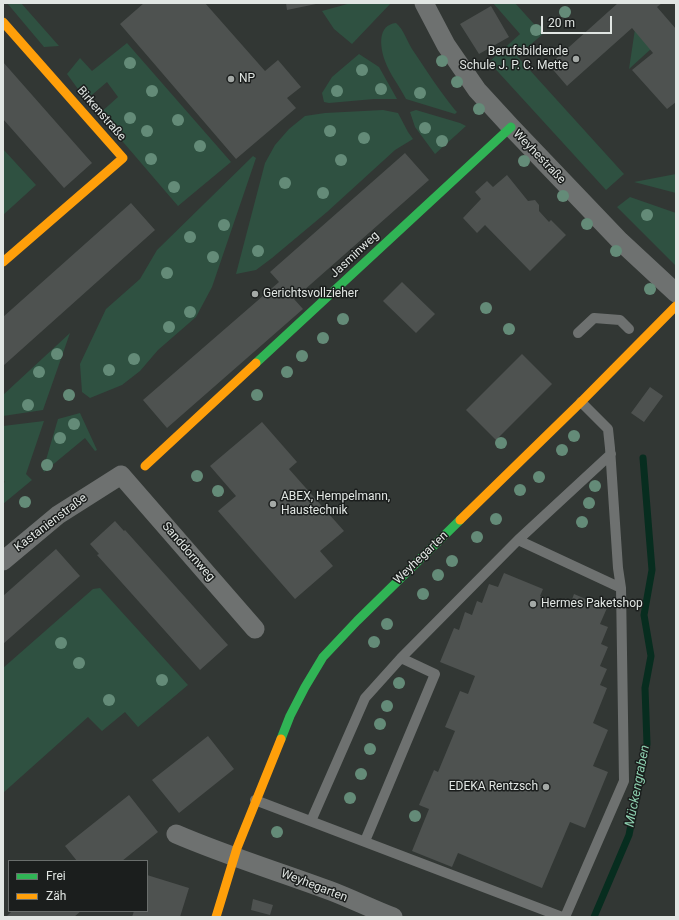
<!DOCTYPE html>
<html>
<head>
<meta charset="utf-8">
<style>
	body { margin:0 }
	#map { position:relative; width:679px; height:920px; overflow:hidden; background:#323734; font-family:Roboto,sans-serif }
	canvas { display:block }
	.frame { position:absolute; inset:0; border:4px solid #e1e6e3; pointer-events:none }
	.legend { position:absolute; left:8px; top:860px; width:140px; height:52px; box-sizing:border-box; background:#1b1e1d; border:1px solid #6a6e6c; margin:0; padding:5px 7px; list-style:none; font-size:12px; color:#e1e6e3 }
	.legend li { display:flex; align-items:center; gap:8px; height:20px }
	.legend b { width:20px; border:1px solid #6a6e6c }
	.scale { position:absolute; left:541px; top:16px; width:71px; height:18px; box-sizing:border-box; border:2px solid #e1e6e3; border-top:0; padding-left:5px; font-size:12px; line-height:14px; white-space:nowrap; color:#e1e6e3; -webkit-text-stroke:3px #1b1e1d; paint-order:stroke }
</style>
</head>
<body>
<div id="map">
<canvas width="679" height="920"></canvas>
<div class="frame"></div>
<ul class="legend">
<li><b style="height:5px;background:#30b455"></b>Frei</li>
<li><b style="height:5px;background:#ff9f0a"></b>Zäh</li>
</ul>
<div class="scale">20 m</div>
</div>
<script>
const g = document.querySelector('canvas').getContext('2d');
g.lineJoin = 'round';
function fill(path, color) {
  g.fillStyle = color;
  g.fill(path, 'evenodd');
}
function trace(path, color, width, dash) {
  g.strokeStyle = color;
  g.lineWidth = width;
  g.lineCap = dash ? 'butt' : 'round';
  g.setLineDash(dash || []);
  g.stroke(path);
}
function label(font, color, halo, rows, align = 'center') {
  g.font = font + ' Roboto,sans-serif';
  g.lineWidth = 3;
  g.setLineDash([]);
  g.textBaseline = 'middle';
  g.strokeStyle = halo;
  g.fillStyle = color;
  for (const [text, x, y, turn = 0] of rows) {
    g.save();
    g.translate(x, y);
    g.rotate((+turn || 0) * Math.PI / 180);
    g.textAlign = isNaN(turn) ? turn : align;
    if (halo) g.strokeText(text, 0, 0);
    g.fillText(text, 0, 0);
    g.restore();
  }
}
fill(new Path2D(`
	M7,3h14l38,43 -15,1z
	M351,3h40l-39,41 -18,-15 -12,-18z
	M493,3h22l28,31 -26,22 107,118 -18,16 -117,-128 31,-28z
	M396,23c8,7 10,16 16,26 14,21 27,41 43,61l2,2 -2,2 -49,-15c-6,-12 -17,-26 -21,-38 -5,-14 -8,-36 11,-38z
	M635,29l17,19 -23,21z
	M127,43l104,119 -53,44 -79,-92 19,-17 -11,-15 -21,18 -19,-26 13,-16 12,13z
	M359,54l20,13 18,32h-23l-45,4 -5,-1 -2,-9 10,-16z
	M383,110l15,3 10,19 5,7 -18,11 -68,62 -55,46 -16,12 -20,4 29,-111 10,-18 14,-16 16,-13 20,-3z
	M416,110l44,13 6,3 -31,28 -20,-27 -5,-15z
	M3,149l33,36 -33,30z
	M253,156l3,2 -44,129 -16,30 -38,33 -18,21 -18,14 -32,13 -8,-6 -2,-28 26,-55 34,-30 17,-29z
	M676,174v19l-42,-11z
	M630,197l46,16v53l-59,-59z
	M70,333l-27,77 -40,6v-21z
	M80,413l17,37 -2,1 -10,-13 -41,34 -1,-2 15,-51z
	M44,421l-18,53 6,6 -29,24v-21l2,-1 -2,-2v-54z
	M100,588l88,97 -50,42 -13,-15 -23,19 -14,-14 -85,76v-125l90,-79z`), '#2f5141');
trace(new Path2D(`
	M594,917l35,-82 18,-91 -2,-56 6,-32 -7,-41 8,-45 -9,-112`), '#072d1f', 7);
fill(new Path2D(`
	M144,3h61l60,68 13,-11 23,27 -14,11 9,10 -60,51 -116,-135z
	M286,3h30v1l-29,6z
	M618,3h44l-5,4 19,22v73l-9,7 -35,-39 21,-17 -21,-25 -65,58 -18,-21z
	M491,6l18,31 -30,17 -19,-30z
	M3,62l89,101 -28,25 -61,-69z
	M405,153l24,27 -135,119 9,10 -136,119 -24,-28 136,-118 -9,-10z
	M507,175l21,26 7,-1 4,5v6l10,11 2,-2 15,15 -36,36 -45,-46 -8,8 -14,-15 18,-19 -6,-7 12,-11 6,6z
	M131,203l24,27 -152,136v-49z
	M402,282l33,32 -19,19 -33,-32z
	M522,354l30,30 -56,56 -30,-30z
	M650,387l13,9 -19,26 -13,-9z
	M262,422l35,40 -8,7 55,62 -24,20 13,15 -38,33 -77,-88 18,-15 -26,-30z
	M115,521l9,10 1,-1 103,115 -28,25 -103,-115 2,-1 -9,-10z
	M56,549l24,27 -77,68v-48z
	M504,573l39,16 -3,7 29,12 5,-14 33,14 -7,16 8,3 -7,17 7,3 -8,19 7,3 -7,16 7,3 -14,35 15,7 -15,36 15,6 -23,56 -15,-6 -28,66 -84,-35 -6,14 -40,-16 17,-42 -10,-4 15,-35 4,2 17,-41 -10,-4 15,-36 8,3 7,-18 -35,-14 14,-34 5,2 6,-18 7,3 5,-14 5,2 7,-19 9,3z
	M208,736l26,33 -55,44 -27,-33z
	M129,795l29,37 -36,29h-45l-12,-15z
	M147,875l42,13 -9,29h-48l2,-6h13z
	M253,899l20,6 -3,10 -19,-5z
	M12,911h69l-7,6h-68z`), '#4e5250');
trace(new Path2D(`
	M578,333l16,-15 26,2 9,9
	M518,540l103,48
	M255,800l307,117
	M311,821l54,-123 36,-40 117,-118 93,-86
	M365,841l70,-167 -34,-16
	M565,917l59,-136 -3,-193 -3,-20 -8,-120 -2,-19 -27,-27`), '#6e7170', 10);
trace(new Path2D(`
	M424,3l22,42 31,45 34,37 109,114 56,52
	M3,561l55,-46 63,-40 134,154
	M176,834c51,22 104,38 155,57 21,8 41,18 62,26`), '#6e7170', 19);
trace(new Path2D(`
	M256,363l255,-236
	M281,739l9,-23 15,-29 18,-30 34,-36 103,-101`), '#30b455', 9);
trace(new Path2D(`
	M3,22l120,136 -120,104
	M145,466l111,-103
	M460,520l121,-118 95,-96
	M216,917l21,-69 44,-109`), '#ff9f0a', 9);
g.fillStyle = '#648b78';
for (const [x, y] of [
	[565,12],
	[536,30],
	[442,61],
	[130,63],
	[362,70],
	[457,82],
	[381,89],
	[152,91],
	[337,91],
	[420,93],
	[479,109],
	[130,118],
	[178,120],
	[425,128],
	[147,131],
	[330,131],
	[364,138],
	[442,141],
	[200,146],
	[151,159],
	[341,160],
	[524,161],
	[285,183],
	[174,187],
	[323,193],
	[563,196],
	[647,215],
	[587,224],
	[224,225],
	[190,237],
	[258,251],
	[616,251],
	[213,257],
	[167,273],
	[650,289],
	[486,308],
	[190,312],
	[343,319],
	[169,327],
	[509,329],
	[323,338],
	[57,354],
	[302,356],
	[134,359],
	[109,370],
	[39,372],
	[287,372],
	[69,395],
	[257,395],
	[28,405],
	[74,424],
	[574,436],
	[60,438],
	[501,443],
	[562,450],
	[47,465],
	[197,476],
	[539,477],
	[595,486],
	[520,490],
	[218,491],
	[25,502],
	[589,503],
	[496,519],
	[582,522],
	[477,537],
	[452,561],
	[438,575],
	[423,594],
	[387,624],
	[374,642],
	[61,643],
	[79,663],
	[162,680],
	[399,683],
	[109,700],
	[387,706],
	[380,724],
	[370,749],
	[361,774],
	[350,798],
	[415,816],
	[277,832]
]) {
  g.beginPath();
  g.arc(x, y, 6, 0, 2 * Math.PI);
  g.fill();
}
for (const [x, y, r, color] of [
	[576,59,4,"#a4a9a6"],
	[231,79,4,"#a4a9a6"],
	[255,294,4,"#a4a9a6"],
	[273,504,4,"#a4a9a6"],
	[533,604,4,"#a4a9a6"],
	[546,787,4,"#a4a9a6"]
]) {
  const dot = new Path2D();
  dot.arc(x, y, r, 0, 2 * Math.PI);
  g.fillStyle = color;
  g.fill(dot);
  trace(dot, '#1b1e1d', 1.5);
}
label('12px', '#e1e6e3', '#1b1e1d', [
	["Berufsbildende",568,52,"right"],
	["Schule J. P. C. Mette",568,66,"right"],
	["NP",239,79],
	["Gerichtsvollzieher",263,294],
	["ABEX, Hempelmann,",281,497],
	["Haustechnik",281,511],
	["Hermes Paketshop",541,604],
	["EDEKA Rentzsch",538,787,"right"]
], 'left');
label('12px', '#e1e6e3', '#1b1e1d', [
	["Birkenstraße",101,114,49],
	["Weyhestraße",539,157,46],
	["Jasminweg",355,255,-43],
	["Kastanienstraße",51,523,-37],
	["Sanddornweg",188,552,49],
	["Weyhegarten",421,558,-44],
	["Weyhegarten",314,886,21]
]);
label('italic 13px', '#8ed2b1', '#1b1e1d', [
	["Mückengraben",638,786,-79]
]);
</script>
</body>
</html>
